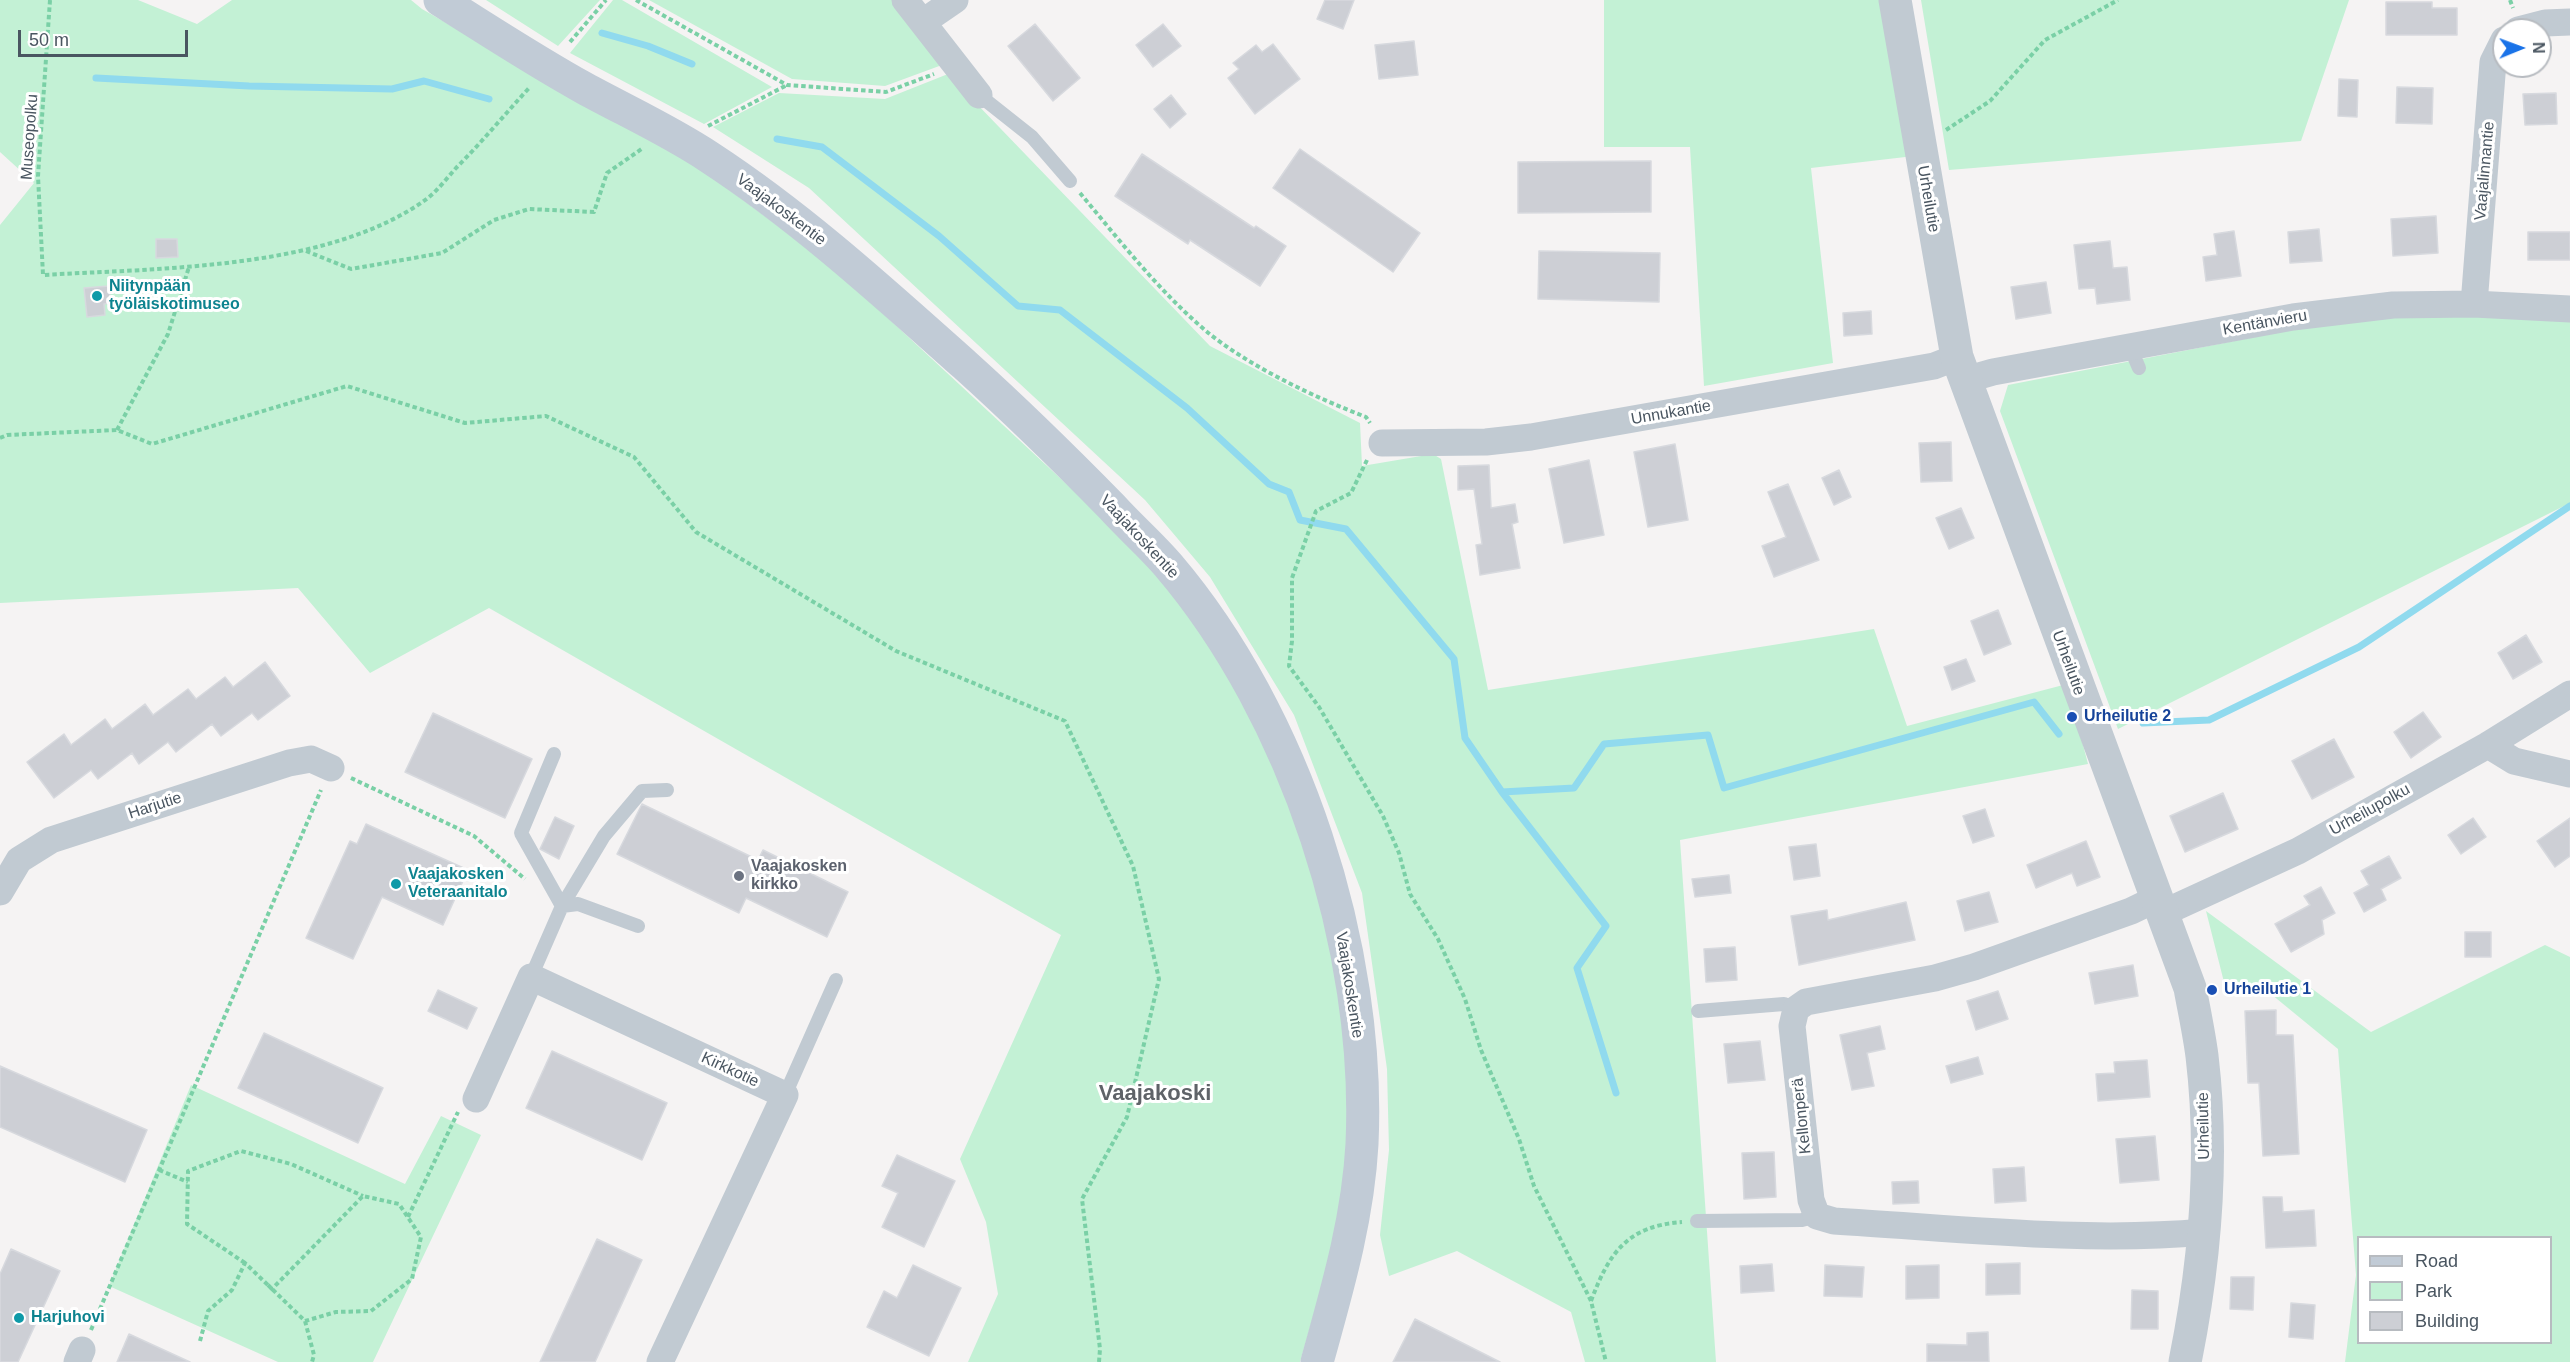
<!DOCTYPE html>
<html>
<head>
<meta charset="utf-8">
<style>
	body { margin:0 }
	#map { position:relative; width:2570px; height:1362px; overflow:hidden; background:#f5f3f3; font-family:Arial,sans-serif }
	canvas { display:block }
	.legend { position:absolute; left:2357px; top:1236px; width:195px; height:108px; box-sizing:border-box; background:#fff; border:2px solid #b7bbc0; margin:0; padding:8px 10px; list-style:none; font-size:18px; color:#4a5661 }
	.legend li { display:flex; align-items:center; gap:12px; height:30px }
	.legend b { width:30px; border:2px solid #b7bbc0 }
	.north { position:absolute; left:2492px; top:18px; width:60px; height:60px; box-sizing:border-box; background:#fff; border:2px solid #b7bbc0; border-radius:50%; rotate:89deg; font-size:16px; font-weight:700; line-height:24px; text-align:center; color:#4a5661 }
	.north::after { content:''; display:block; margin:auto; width:21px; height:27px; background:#1a73e8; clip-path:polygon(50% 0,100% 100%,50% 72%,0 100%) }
	.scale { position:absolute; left:18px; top:30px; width:170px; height:27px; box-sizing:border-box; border:3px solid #4a5661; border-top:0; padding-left:8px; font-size:18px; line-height:21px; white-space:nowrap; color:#4a5661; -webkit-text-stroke:4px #fff; paint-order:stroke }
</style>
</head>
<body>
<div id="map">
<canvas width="2570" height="1362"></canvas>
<ul class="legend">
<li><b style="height:8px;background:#c1cbd6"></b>Road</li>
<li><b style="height:16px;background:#c3f1d5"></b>Park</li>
<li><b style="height:16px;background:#cdcfd5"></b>Building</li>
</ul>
<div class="north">N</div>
<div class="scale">50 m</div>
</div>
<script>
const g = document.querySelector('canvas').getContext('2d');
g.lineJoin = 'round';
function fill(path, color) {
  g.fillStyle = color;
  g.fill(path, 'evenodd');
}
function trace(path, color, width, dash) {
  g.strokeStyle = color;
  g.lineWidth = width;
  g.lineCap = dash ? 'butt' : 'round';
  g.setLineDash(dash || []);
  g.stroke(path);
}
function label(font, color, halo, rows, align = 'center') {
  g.font = font + ' Arial,sans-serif';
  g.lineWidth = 6;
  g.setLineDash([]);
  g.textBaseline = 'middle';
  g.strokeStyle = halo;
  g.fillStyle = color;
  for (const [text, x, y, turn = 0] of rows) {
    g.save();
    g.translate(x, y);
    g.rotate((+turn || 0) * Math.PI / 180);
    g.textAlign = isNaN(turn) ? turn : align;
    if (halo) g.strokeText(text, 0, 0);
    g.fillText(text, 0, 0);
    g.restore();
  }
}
fill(new Path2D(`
	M0,0h138l59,24 35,-24h179l11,9 278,159 132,98 327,304 61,83 77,163 43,165 11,162 -14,91 -37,128h-332l30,-68 -12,-72 -26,-63 101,-224 -572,-327 -119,65 -72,-85 -298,15v-378l34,-42 -34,-31z
	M486,0h114l-42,46z
	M613,0h9l150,87 -68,37 -134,-71z
	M649,0h246l47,65 -57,21 -93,-7z
	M1604,0h284l26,156 -103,12 22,195 -129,23 -14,-239h-86z
	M1921,0h428l-48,141 -352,29z
	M948,74l262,272 150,77 2,43 71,-12 8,5 47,231 386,-61 33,97 160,-42 21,80 -408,76 36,522h-131l-14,-50 -114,-61 -68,25 -9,-41 9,-85 -2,-81 -25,-176 -68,-178 -84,-138 -65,-77 -336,-312 -96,-61 66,-34 106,6z
	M2391,315l179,4v184l-452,226 -118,-318 8,-26 293,-57z
	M2206,911l165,121 174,-87 25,12v405h-225l11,-87 -18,-226 -78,-64 -34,5zM2358,1238h192v104h-192z
	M191,1085l214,99 36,-68 40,19 -108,227h-95l-169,-76z`), '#c3f1d5');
trace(new Path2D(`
	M602,33l46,13 44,18
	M96,78l153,8 143,3 32,-8 65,18
	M777,139l45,8 117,89 79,70 42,4 127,98 82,76 20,8 11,28 46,9 108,130 11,79 37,54 72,-4 30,-44 104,-9 16,53 310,-86 25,32
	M2143,723l66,-3 150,-73 211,-141
	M1502,792l104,134 -29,42 39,125`), '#90daee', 7);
const building = new Path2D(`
	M1325,0h29l-11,29 -26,-10z
	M2386,2h46v6h25v27h-71z
	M1035,24l45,54 -27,23 -45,-55z
	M1163,24l18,22 -28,21 -17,-22z
	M1414,41l4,34 -39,4 -4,-34z
	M1273,44l27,35 -45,35 -27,-36 11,-9 -6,-6 23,-18 6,7z
	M2339,79l19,1 -1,37 -19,-1z
	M2397,87l36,1 -1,36 -36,-1z
	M2556,93l1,31 -32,1 -2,-31z
	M1171,95l15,19 -16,14 -16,-19z
	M1300,149l120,84 -27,39 -120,-84z
	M1142,154l112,74 2,-2 30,20 -26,40 -70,-46 -2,4 -73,-48z
	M1651,161v51l-133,1v-51z
	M2436,216l2,37 -45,3 -2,-37z
	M2319,229l3,32 -32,2 -2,-31z
	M2234,231l7,45 -35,5 -3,-24 14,-2 -3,-21z
	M2528,232h42v28h-42z
	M156,239h21l1,18 -22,1z
	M2110,241l3,27 14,-1 3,33 -33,4 -2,-16 -16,1 -5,-44z
	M1539,251l121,2 -1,49 -121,-3z
	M2046,282l5,31 -35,6 -5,-32z
	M109,286l2,17 -7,1 1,11 -18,2 -3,-29z
	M1871,311l1,23 -28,2 -1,-23z
	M1951,442l1,39 -31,1 -2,-39z
	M1675,444l13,76 -40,7 -14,-75z
	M1589,460l15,75 -40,8 -15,-74z
	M1489,465l2,43 24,-4 3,18 -6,2 8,44 -40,7 -4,-30 6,-1 -8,-55 -16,1v-24z
	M1839,470l12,27 -17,8 -12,-27z
	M1788,484l31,76 -45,17 -12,-31 24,-9 -18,-45z
	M1961,508l13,30 -25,11 -13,-31z
	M1998,610l13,34 -27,11 -13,-34z
	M2526,635l16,27 -29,17 -15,-26z
	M1966,659l9,22 -23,9 -8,-23z
	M265,662l25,34 -32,24 -6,-7 -31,23 -9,-12 -36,28 -8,-10 -29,22 -7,-11 -34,26 -7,-9 -37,28 -27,-36 37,-28 7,11 34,-26 7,10 33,-25 8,11 35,-26 8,10 29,-22 8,10z
	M2423,712l18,25 -30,21 -17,-26z
	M433,713l99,46 -27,59 -100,-46z
	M2334,739l20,38 -42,22 -20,-38z
	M2223,793l15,36 -53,23 -15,-36z
	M642,804l116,56 5,-10 85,42 -21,45 -81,-39 -7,15 -122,-59z
	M1985,809l9,27 -21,7 -10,-27z
	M555,817l19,9 -15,33 -19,-10z
	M2473,818l13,19 -25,17 -13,-19z
	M2570,818v38l-15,11 -18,-26z
	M366,824l102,46 -25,55 -61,-28 -29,62 -47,-21 44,-97 7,3z
	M2086,841l14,36 -23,9 -5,-13 -36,15 -9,-23z
	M1816,844l4,32 -26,4 -5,-33z
	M2389,856l12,22 -20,11 5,11 -22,12 -10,-19 15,-8 -8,-14z
	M1729,875l2,18 -36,4 -3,-18z
	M2321,887l14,26 -13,7 2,14 -33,18 -16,-28 35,-19 -6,-9z
	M1989,892l9,30 -33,9 -8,-30z
	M1906,902l9,38 -116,25 -8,-49 36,-6 1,10z
	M2465,932h26v25h-26z
	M1735,947l2,33 -31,2 -2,-33z
	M2133,965l5,31 -43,8 -6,-31z
	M438,990l39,18 -10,21 -39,-18z
	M1998,991l10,28 -32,11 -9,-29z
	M2276,1010v25h17l6,119 -36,2 -4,-73h-11l-3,-72z
	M1880,1026l5,23 -18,4 7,33 -22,4 -12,-55z
	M264,1033l119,55 -25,55 -120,-55z
	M1760,1041l5,39 -37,3 -4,-39z
	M552,1051l115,52 -25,57 -116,-52z
	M1978,1057l5,17 -32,9 -5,-17z
	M2147,1060l3,37 -52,4 -2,-27 19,-1 -1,-11z
	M0,1066l147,64 -22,52 -125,-55z
	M2155,1136l4,44 -39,3 -4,-44z
	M1774,1152l2,45 -32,2 -2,-46z
	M897,1155l58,26 -31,66 -42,-20 16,-34 -16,-7z
	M2024,1167l2,34 -31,2 -2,-34z
	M1918,1181l1,22 -26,1 -1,-22z
	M2263,1197h19l1,15 31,-2 2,36 -50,2z
	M597,1239l45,21 -47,102h-55z
	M11,1249l49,22 -42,91h-18v-88z
	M2020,1263v31l-34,1v-31z
	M1772,1264l2,27 -33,2 -1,-27z
	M913,1265l48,23 -32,68 -62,-29 17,-36 13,7z
	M1825,1265l39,2 -2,30 -38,-1z
	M1939,1265v33l-33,1v-33z
	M2231,1277h23l-1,33 -23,-1z
	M2132,1290l26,1v38h-27z
	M2291,1303l24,2 -2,34 -24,-2z
	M1415,1319l85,43h-107z
	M1988,1332l1,30h-62v-18l40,1v-12z
	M129,1334l61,28h-73z`);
fill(building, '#cdcfd5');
trace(building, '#d7d9de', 1.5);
trace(new Path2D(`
	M50,0l-12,176 5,99c118,-7 287,-5 385,-77 10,-8 19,-20 28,-30 26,-26 49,-54 74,-81
	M636,0l151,85 99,7 48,-18
	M2510,0l3,8
	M570,42l36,-42
	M708,126l79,-41
	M1946,130l44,-29 55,-61 73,-40
	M1080,193c40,48 79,98 126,138 44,36 108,66 160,86l4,6
	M306,251l45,18 91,-16 52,-33 35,-11 65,3 13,-39 36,-25
	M117,430l51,-96 21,-67
	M0,438l7,-3 110,-5 35,14 195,-58 118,37 81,-7 88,41 62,75 200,119 169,70 68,145 26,113 -32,138 -45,82 18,150 -1,13
	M1367,460l-16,33 -35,18 -24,67v63l-3,25 30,41 64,109 16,37 11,41 28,45 27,60 16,51 38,89 15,47 57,115 15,61
	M351,778l123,58 51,43
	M159,1170l29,12
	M408,1217l50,-105
	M245,1263l-58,-39 1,-53 53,-20 50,13 72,32
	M1591,1301c18,-48 36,-75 91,-79
	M305,1321l9,34 -2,7
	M91,1330l230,-540
	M200,1341l8,-30 24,-21 13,-27 27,26 91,-93 36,8 22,33 -9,42 -41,32 -35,1 -31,9 -37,-36`), '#7ad0a6', 4, [4.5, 3]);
trace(new Path2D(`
	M979,95l53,42 38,44
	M2130,347l9,21
	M554,754l-33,79 41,73
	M562,906l16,-2 60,22
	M531,977l31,-71 42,-70 38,-45 25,-1
	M1698,1011l86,-7 12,5
	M785,1095l51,-115
	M1697,1221l105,-1 15,-4`), '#c1cad2', 14);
trace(new Path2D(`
	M905,0l74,95
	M923,22l32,-22
	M2518,30l27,-7 25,-1
	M2474,304l19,-242 11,-22
	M1965,380l28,-8 300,-55 100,-12 81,-1 96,5
	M1382,443l104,-1 45,-5 403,-71 23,-9
	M2488,745l26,16 56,13
	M0,892l19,-32 32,-20 238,-77 22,-4 20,9
	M2158,898l-27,13 -157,56 -39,11 -129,24 -10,7 -4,17 19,174 6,16 17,5c120,7 250,22 370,11
	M2163,913l135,-62 190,-106 82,-51
	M476,1099l55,-122 254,118 -125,267
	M77,1362l5,-12`), '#c1cad2', 27);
trace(new Path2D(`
	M1895,0l62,357 233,631c4,22 9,45 12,68 12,101 3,207 -17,306`), '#c1cad2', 33);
trace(new Path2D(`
	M440,0c48,30 95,61 144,88 42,23 86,43 125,69 92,60 174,135 256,208 51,46 99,93 147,142 18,20 39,38 56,58 128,150 203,383 194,579 -4,75 -25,146 -45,218`), '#c1cbd6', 33);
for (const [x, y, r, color] of [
	[97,296,6,"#0f9aa8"],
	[2072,717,6,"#1a4fb4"],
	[739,876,6,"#6b7280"],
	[396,884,6,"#0f9aa8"],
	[2212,990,6,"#1a4fb4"],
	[19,1318,6,"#0f9aa8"]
]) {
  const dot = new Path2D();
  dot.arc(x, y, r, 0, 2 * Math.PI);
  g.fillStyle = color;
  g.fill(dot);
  trace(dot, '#fff', 2);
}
label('16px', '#4a5661', '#fff', [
	["Museopolku",30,137,-86],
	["Vaajalinnantie",2485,171,-85],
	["Urheilutie",1928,199,80],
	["Vaajakoskentie",781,210,37],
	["Kentänvieru",2265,323,-10],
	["Unnukantie",1671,413,-10],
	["Vaajakoskentie",1139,537,47],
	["Urheilutie",2068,663,70],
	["Harjutie",155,806,-18],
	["Urheilupolku",2370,810,-29],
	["Vaajakoskentie",1349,985,81],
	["Kirkkotie",730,1070,25],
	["Kellonperä",1802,1116,-96],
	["Urheilutie",2204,1126,-91]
]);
label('bold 16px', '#0d838f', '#fff', [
	["Niitynpään",109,287],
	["työläiskotimuseo",109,305],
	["Vaajakosken",408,875],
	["Veteraanitalo",408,893],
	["Harjuhovi",31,1318]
], 'left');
label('bold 16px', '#164399', '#fff', [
	["Urheilutie 2",2084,717],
	["Urheilutie 1",2224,990]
], 'left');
label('bold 16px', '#5b616d', '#fff', [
	["Vaajakosken",751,867],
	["kirkko",751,885]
], 'left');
label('bold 22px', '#5f6368', '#fff', [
	["Vaajakoski",1155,1094]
]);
</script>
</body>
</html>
